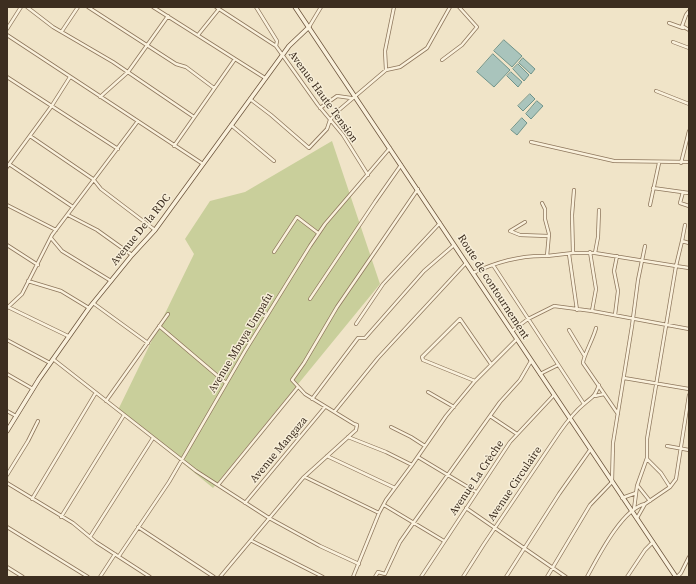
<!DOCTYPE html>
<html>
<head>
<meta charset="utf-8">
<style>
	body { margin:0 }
	#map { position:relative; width:696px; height:584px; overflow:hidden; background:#f0e4c8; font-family:"Source Serif 4",serif }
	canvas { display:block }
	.frame { position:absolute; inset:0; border:8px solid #3d2e20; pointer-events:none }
</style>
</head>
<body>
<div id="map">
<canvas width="696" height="584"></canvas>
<div class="frame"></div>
</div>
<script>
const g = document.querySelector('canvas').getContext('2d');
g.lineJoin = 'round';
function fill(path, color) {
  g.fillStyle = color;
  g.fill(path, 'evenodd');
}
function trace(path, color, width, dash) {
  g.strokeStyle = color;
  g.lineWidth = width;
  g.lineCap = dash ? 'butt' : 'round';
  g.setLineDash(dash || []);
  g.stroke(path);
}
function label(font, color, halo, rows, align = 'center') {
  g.font = font + ' "Source Serif 4",serif';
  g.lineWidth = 3;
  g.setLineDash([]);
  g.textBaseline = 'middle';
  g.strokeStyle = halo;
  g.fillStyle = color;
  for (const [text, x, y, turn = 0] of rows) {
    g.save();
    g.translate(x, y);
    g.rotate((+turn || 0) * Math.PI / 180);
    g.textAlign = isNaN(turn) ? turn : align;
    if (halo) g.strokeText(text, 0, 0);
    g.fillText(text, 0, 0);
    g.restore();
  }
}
fill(new Path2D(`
	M332,141l48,143 -167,204 -95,-78 76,-156 -9,-15 25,-38 35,-9z`), '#c9cf9b');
const water = new Path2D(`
	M504,40l18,16 -10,11 -18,-16z
	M493,54l17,16 -16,17 -17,-15z
	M523,58l12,11 -4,5 -12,-11z
	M518,64l11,11 -5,6 -11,-12z
	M511,72l11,10 -4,5 -11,-11z
	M530,94l5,5 -12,12 -5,-5z
	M537,101l6,5 -12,13 -5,-5z
	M522,118l5,5 -10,12 -6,-5z`);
fill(water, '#a9c4bc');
trace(water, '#6f938a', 1);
const street = new Path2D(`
	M27,7l26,20 60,35 81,55
	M88,7l88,57 10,3 28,21
	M153,7l112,71
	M216,7l60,39
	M256,7l21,34 -1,5 42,59 25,30 25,40
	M689,11l-3,4 -4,11 7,4
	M669,23l14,5
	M309,27l12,-20
	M7,29l14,-22
	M62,31l16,-24
	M7,35l196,129
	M198,35l21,-26
	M673,42l16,6
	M442,60l20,-15 15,-18 -18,-20
	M386,70l14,-3 27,-19 23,-41
	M386,70l-1,-19 9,-44
	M7,77l111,72
	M656,91l33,13
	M100,97l28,-25 40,-56
	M250,99l21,16 38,33 18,-19 3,-9 9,-10 47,-40
	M320,108l17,-12 14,2
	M231,125l43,36
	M30,136l63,43 8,10 54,41
	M531,142l83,19 75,1
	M174,146l61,-87
	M681,163l8,-32
	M9,164l64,43
	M7,167l44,-60 19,-30
	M653,188l36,5
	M683,192l-3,11 9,3
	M7,205l49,25
	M650,205l9,-42
	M68,215l29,15 35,25
	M525,222l-15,9 10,4 28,1
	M51,238l11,13 49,30
	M682,241l3,-16
	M7,245l31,20
	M274,252l23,-35 21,16
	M590,252l6,37 -4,22
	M573,253h22l81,13 6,-25 7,2
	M595,253l3,-16 1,-27
	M569,254l8,56
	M547,256l26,-3 -1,-38 2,-25
	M493,265l91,139
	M473,273c23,-11 49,-18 74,-17l2,-22 -4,-15v-10l-3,-6
	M28,281l33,10 28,17
	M310,299l65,-97 26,-37
	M93,303l55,40
	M8,307l60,29
	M7,308l15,-14 30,-59 86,-114
	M615,315l3,-24 -4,-20 3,-15
	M356,324l27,-40 57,-61
	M159,326l67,57
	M596,328c-2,9 -13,29 -13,35l35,51
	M569,330l15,25
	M512,331l16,-12 26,-13 38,5 97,18
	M7,340l43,23
	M53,359l143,112 73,47 51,28 39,18
	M7,374l26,15
	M540,374l18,-9
	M624,378l65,11
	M475,381l-52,-21 -1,-3 38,-38 31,45
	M428,392l26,15
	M595,396l9,-2
	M312,399l46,-61h7l59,-67 30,-26
	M106,401l62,-87
	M7,411l9,5
	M335,411l43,-53 88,-95
	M490,416l27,18
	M391,427l20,10 14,9
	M348,437l38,15 26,13 34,-49 29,-35 42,-42
	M667,446l22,4
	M327,456l68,32
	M418,457l58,35
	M647,459l14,14 9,14
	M7,475l21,-34 10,-20
	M305,477l74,36 7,-13 26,-35
	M7,483l66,40 23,19 54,35
	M218,485l80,-98
	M638,486l12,15
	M622,498l14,-5
	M32,499l63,-105
	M245,503l80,-96
	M384,505l60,36
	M466,508l100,69
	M634,509l3,-23 10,-28v-19l29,-173 13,2
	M61,517l63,-102
	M637,518l8,-14 25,-17 6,-8 13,-84
	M7,527l81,50
	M138,527l76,50
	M90,537l63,-99
	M252,541l71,36
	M119,556l50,-74 76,-131 65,-105 15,-22 65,-76
	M7,567l16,10
	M100,577l15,-23
	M220,577l83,-99 53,-48 1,-5 -3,-1 -49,-30 -13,-14 12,-17 33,-56 81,-118
	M353,577l26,-64
	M375,577l3,-5 7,2 15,-32 14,-20 86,-120 20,-22 11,-19
	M421,577l89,-135 44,-47
	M463,577l21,-33 75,-111c7,-10 15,-21 25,-29 9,-8 10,-6 15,-19
	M506,577l53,-83 31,-44
	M547,577l43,-72 22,-23 1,-39 19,-117 6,-46 7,-34
	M587,577c11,-20 35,-68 58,-73
	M627,577l18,-27 8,-8
	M677,577l4,-4 8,-16`);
const secondary = new Path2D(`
	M295,7l381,570
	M7,431l32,-52 50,-71 43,-53 23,-25 134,-184 20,-19`);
trace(street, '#8d765c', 4);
trace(secondary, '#6f573f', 5);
trace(street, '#faf1dc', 2.5);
trace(secondary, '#faf1dc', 3.5);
label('11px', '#3d2e20', '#f7eed8', [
	["Avenue Haute Tension",323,97,54],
	["Avenue De la RDC",141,230,-51],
	["Route de contournement",493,287,57],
	["Avenue Mbuya Umpafu",241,343,-59],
	["Avenue Mangaza",279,450,-50],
	["Avenue La Crèche",477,478,-56],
	["Avenue Circulaire",515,484,-56]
]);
</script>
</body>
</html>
